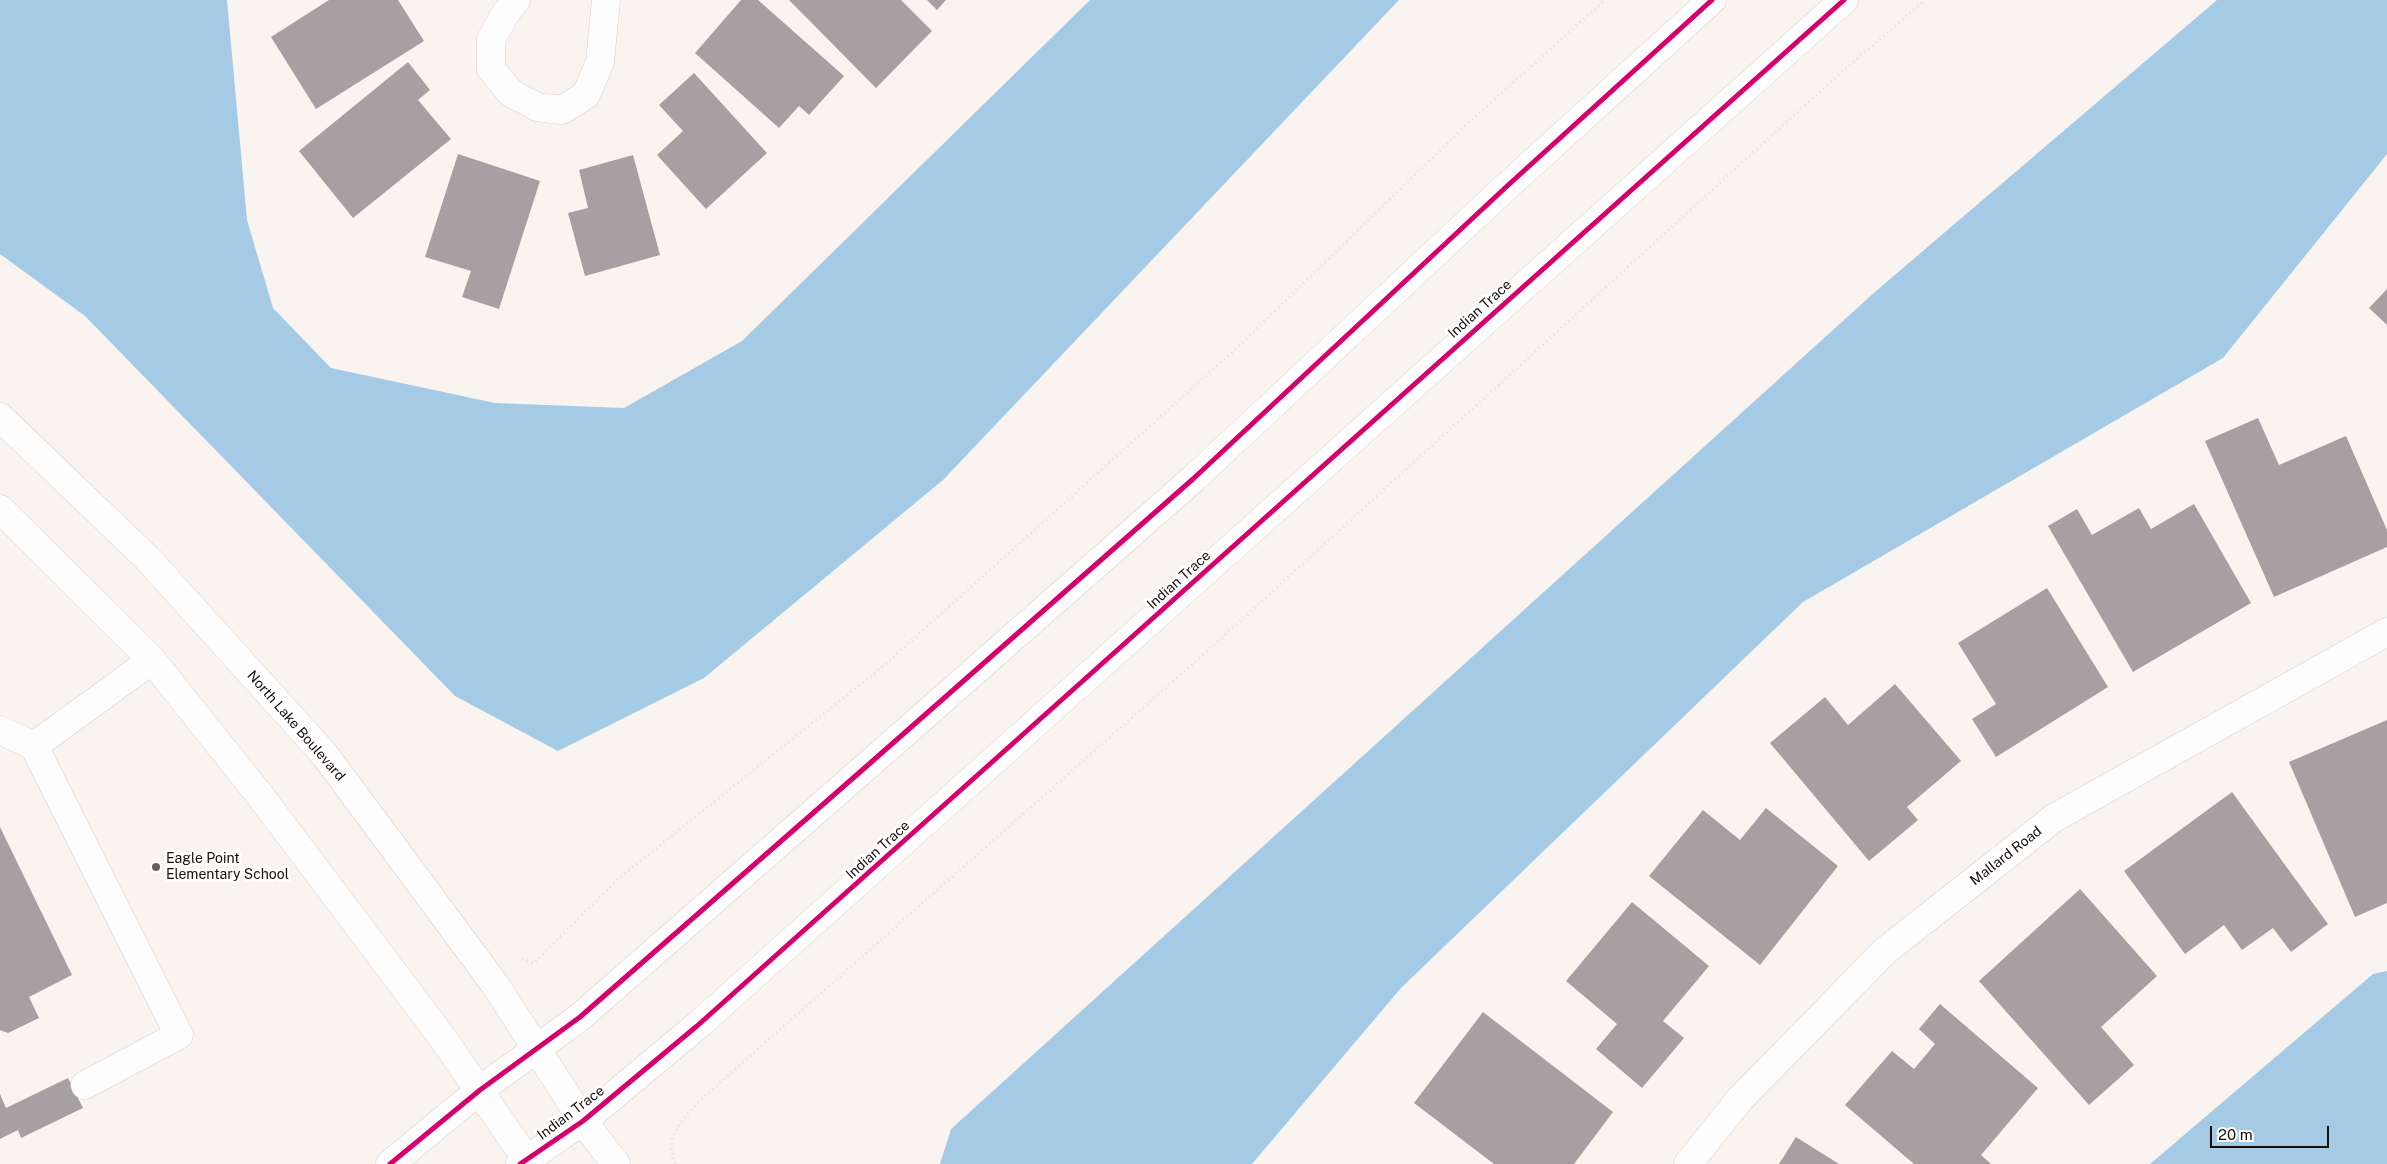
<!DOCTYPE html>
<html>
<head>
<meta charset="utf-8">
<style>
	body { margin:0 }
	#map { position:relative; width:2387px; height:1164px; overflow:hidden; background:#faf4f1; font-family:"Public Sans",sans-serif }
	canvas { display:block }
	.scale { position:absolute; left:2210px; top:1126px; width:119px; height:22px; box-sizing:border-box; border:2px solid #170e0a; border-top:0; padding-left:6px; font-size:15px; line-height:18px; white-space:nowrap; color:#170e0a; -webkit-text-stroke:4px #fff; paint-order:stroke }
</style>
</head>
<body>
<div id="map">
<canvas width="2387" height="1164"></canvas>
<div class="scale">20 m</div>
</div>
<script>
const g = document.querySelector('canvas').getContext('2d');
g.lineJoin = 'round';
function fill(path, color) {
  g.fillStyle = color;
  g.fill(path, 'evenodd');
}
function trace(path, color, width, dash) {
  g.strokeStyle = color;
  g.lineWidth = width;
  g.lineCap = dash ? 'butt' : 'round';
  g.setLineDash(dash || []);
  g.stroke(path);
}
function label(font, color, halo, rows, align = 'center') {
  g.font = font + ' "Public Sans",sans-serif';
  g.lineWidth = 5;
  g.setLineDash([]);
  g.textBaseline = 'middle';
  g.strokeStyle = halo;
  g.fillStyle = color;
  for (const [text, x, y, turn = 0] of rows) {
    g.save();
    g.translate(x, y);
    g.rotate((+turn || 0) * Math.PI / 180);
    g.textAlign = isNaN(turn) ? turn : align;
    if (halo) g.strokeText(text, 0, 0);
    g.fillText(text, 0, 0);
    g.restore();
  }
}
fill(new Path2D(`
	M0,0h227l20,220 26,88 58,60 164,35 129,5 118,-67 348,-341h309l-456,480 -239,198 -146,73 -103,-55 -370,-380 -85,-62z
	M2217,0h170v154l-164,204 -420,244 -402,386 -149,176h-312l11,-35 925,-838z
	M2387,971v193h-237l223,-190z`), '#a5cae6');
fill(new Path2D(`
	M329,0h69l26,41 -108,68 -45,-72z
	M741,0h17l86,76 -35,39 -10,-9 -20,22 -84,-75z
	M789,0h112l31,31 -56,57z
	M927,0h19l-9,10z
	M408,62l22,28 -12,10 33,39 -98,79 -54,-67z
	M694,73l73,80 -61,56 -49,-54 26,-24 -24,-26z
	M458,154l82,27 -41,128 -37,-12 9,-26 -46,-14z
	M633,155l27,100 -75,21 -17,-63 20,-5 -9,-38z
	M2387,289v36l-18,-17z
	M2258,418l21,47 67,-29 41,94v17l-113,50 -69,-156z
	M2194,504l57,99 -118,69 -85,-146 29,-17 15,26 47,-27 12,21z
	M2047,588l61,99 -112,70 -24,-38 24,-15 -38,-61z
	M1895,684l66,77 -54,46 11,13 -49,41 -99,-118 55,-46 23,28z
	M2387,720v183l-32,14 -66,-155z
	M2232,792l96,132 -37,28 -18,-24 -31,22 -18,-25 -39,29 -61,-83z
	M1766,808l72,58 -78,99 -111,-89 54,-66 37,30z
	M0,827l72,148 -43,22 10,21 -31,15 -8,-3z
	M2080,889l77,87 -56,51 33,38 -45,40 -110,-124z
	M1632,902l77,64 -46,55 21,17 -42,50 -46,-39 21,-25 -51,-43z
	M1940,1004l98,84 -57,67 10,9h-77l-69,-59 47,-54 22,18 21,-25 -16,-15z
	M1483,1012l130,100 -39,52h-80l-80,-61z
	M68,1078l15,30 -62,30 -3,-8 -18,9v-45l6,14z
	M1796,1137l43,27h-60z`), '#a6a0a2');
const minor = new Path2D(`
	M516,0l-11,14 -14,26v29l20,24 26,14 25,3 24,-15 14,-33 6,-62
	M0,417l148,142 177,196 171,231 87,135 33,43
	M0,509l152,151 106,133 181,240 91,131
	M0,730l34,16
	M85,1085l94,-50 -145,-289 118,-86
	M1688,1164l52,-65 145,-148 169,-133 333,-186`);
const major = new Path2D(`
	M390,1164l90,-74 100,-73 288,-252 325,-286 312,-291 207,-188
	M520,1164l63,-43 114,-95 1147,-1026`);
trace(minor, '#d7d0cb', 29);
trace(major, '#d7d0cb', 29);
trace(new Path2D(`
	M522,959l12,4 84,-84 264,-212 357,-321 226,-220 140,-126
	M675,1164c-11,-27 6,-41 22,-61l518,-459 621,-567 89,-77`), '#e3e0df', 3, [1, 4]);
trace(minor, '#fefdfd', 28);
trace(major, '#fefdfd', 28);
trace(new Path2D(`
	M390,1164l90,-74 100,-73 288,-252 325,-286 312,-291 207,-188
	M520,1164l63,-43 114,-95 1147,-1026`), '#d6006c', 5);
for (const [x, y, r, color] of [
	[156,867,5,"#665e5b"]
]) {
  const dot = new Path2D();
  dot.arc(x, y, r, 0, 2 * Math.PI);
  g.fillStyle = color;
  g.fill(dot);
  trace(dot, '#fff', 2);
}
label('14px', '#170e0a', '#fff', [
	["Indian Trace",1480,309,-42],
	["Indian Trace",1179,580,-42],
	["North Lake Boulevard",296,726,49],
	["Indian Trace",878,850,-42],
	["Mallard Road",2006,856,-38],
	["Indian Trace",571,1113,-37]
]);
label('14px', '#170e0a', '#fff', [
	["Eagle Point",166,859],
	["Elementary School",166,875]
], 'left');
</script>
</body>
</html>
